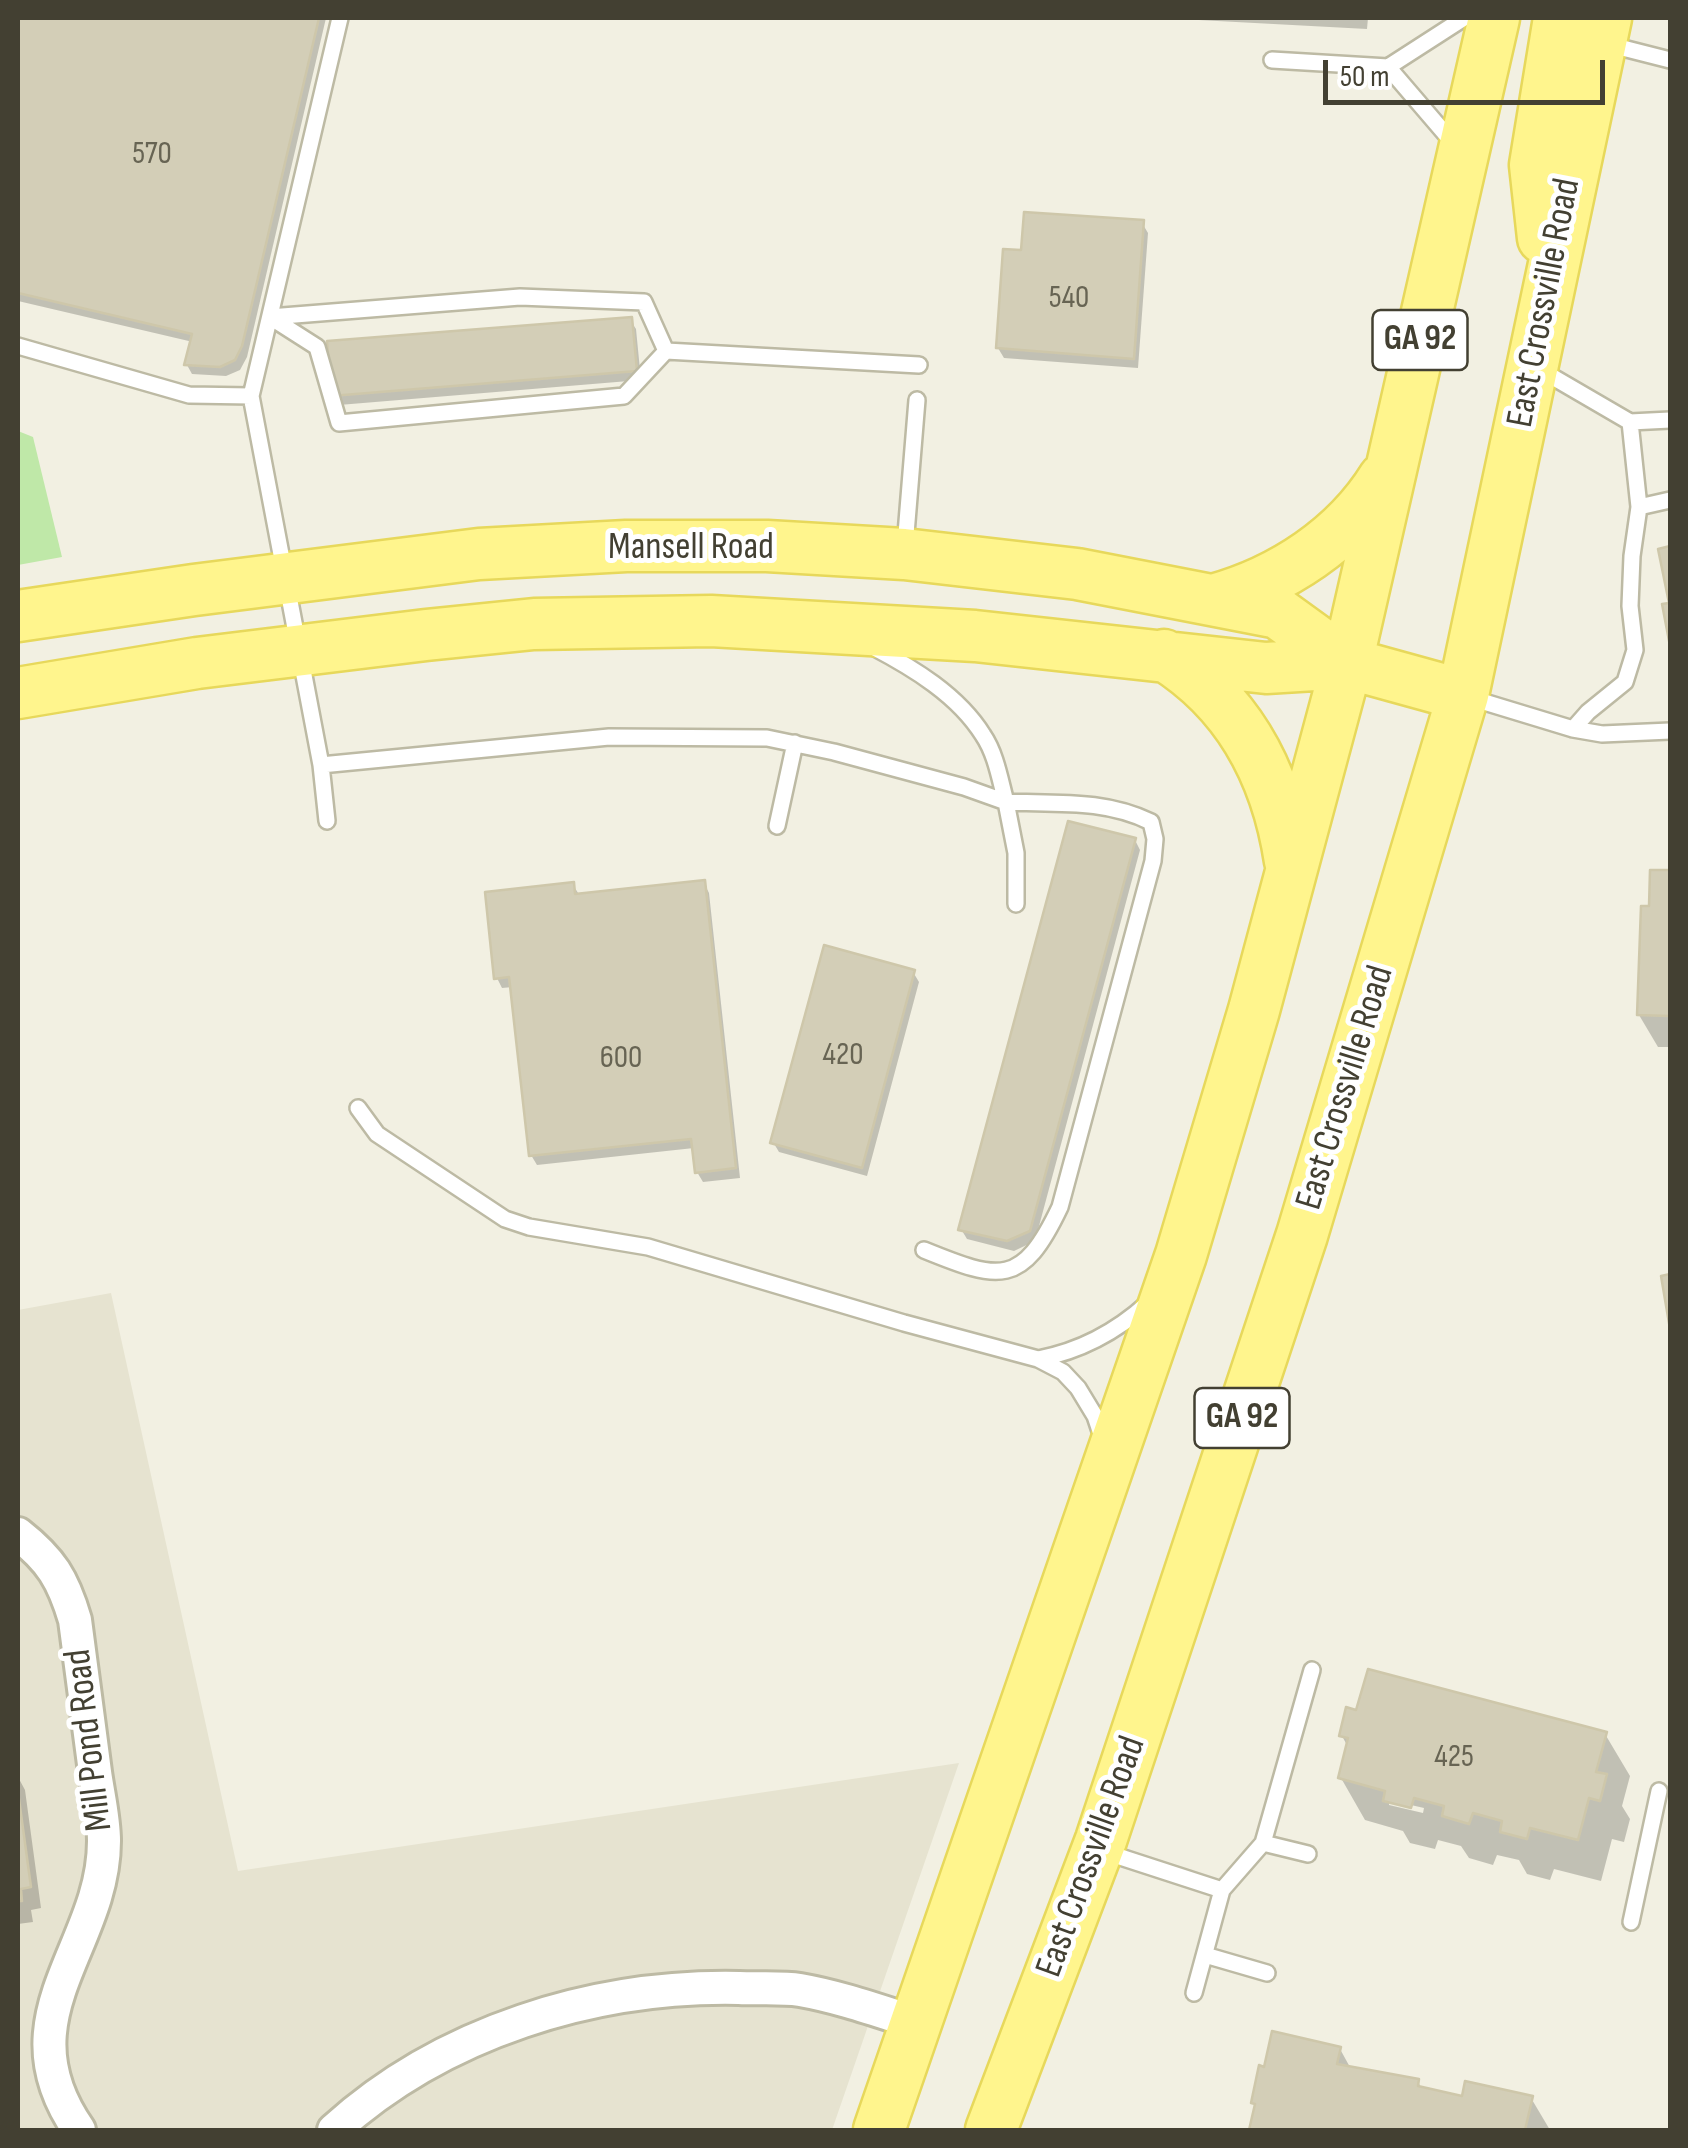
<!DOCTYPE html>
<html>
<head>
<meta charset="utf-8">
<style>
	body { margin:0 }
	#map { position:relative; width:1688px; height:2148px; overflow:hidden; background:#f2f0e2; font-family:"Sofia Sans Condensed",sans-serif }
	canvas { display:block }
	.frame { position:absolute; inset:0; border:20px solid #434032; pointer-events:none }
	.scale { position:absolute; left:1323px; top:60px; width:282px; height:45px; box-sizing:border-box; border:5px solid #434032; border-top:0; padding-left:12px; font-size:30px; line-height:35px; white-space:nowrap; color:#434032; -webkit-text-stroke:8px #fff; paint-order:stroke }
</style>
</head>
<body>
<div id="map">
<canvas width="1688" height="2148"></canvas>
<div class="frame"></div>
<div class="scale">50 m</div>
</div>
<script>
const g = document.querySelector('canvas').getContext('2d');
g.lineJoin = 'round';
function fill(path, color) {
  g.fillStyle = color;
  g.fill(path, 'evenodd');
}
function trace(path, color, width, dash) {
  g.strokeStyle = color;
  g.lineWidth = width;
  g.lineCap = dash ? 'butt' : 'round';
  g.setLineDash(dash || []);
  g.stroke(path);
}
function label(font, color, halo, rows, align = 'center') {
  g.font = font + ' "Sofia Sans Condensed",sans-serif';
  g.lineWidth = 10;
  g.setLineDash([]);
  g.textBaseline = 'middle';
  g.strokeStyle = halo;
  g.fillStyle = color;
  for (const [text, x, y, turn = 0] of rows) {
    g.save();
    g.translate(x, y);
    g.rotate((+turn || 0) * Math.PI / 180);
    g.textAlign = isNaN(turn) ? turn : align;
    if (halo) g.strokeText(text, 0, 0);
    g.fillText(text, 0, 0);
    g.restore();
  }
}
fill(new Path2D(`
	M111,1293l127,578 721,-108 -127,367h-814v-820z`), '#e6e3d0');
fill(new Path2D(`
	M18,431l15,6 29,120 -44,8z`), '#bfe8a8');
fill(new Path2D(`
	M18,18h308l-79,339 -7,13 -14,6 -34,-2 -5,-9 6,-23 -175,-41z
	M1161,18h207l-1,11z
	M1142,223l6,10 -10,135 -134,-10 -6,-10 26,-95z
	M630,320l6,9 5,51 -302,25 -5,-10z
	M1135,840l5,10 -105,391 -21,10 -47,-12 -6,-10z
	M1652,872l18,1v174h-12l-19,-32z
	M704,883l5,10 31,285 -37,4 -6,-10 -3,-24 -157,17 -6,-10 -18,-168 -11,1 -5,-10 76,-93 7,11z
	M913,972l6,10 -52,194 -88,-24 -6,-10z
	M1605,1734l25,42 -8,30 8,13 -6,23 -12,-3 -11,42 -47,-12 -4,11 -23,-6 -8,-14 -22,-5 -4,10 -24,-7 -8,-12 -23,-6 -3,9 -25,-6 -7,-12 -38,-11 -24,-42 7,-31 -6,-11zM1389,1800l35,8 -1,5 -34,-8z
	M18,1777l7,13 16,118 -10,2 2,12 -15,2z
	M1340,2049l11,20 67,13 4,7 42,10 67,-1 19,32h-298l5,-21 -4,-6z`), '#0003');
const building = new Path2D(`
	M18,18h301l-77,328 -7,14 -15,7 -36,-2 8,-31 -174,-41z
	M1024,212l120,8 -10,139 -138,-11 7,-99 18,1z
	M632,317l5,54 -306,25 -4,-55z
	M1670,546v100l-8,-42 7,-1 -11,-54z
	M1068,821l68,17 -106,393 -23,10 -49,-11z
	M1650,870h20v146l-33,-1 4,-109h8z
	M705,880l31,288 -41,5 -4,-34 -162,17 -20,-179 -15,2 -9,-87 89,-10 1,12z
	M824,945l91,25 -53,198 -92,-25z
	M1670,1274v55l-9,-53z
	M1368,1669l239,63 -11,40 11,2 -7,27 -11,-3 -11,42 -48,-12 -3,11 -27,-7 2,-11 -29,-8 -4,11 -27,-8 2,-10 -30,-8 -3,10 -28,-7 2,-10 -47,-13 10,-40 -9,-2 7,-29 10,3z
	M18,1792l13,95 -10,2 1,12h-4z
	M1272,2031l69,16 -4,17 82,15 -1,7 44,10 3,-15 68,15 -8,34h-276l6,-26 -4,-1 8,-38 5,2z`);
fill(building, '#d3ceb7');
trace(building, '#cec7aa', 2.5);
const service = new Path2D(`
	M340,18l-89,378 70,369 288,-28 158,1 67,14 130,35 42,15 10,51v51
	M1607,44l63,16
	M1272,60l116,7 76,-49
	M1388,67l66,77
	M18,346l171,49 62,1
	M666,351l-42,45 -285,27 -22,-76 -47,-30 250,-20 124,5 22,49 253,14
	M1539,369l91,53 40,-2
	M1639,507l31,-7
	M905,546l12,-146
	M873,647c40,21 85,48 110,88 13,19 17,45 23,67 49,2 99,-3 145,20l4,17 -2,22 -93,346c-38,80 -60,74 -136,43
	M1471,698l102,31 29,5 68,-3
	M1573,729l15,-17 37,-30 10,-32 -5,-44 2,-50 7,-49 -9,-85
	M321,765l6,56
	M777,826l18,-83
	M358,1108l19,26 128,85 24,8 119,20 256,76 134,36 25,13 15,16 17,28 8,24
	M1038,1359c43,-8 78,-27 110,-56
	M1263,1843l45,11
	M1102,1851l120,39
	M1631,1922l28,-131
	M1205,1955l62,18
	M1194,1993l28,-103 41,-47 49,-173`);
const minor = new Path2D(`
	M18,1534c33,26 45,45 57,86 7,51 13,101 20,152 3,22 9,46 9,69 0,107 -104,176 -25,289
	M334,2130c108,-98 260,-145 405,-142 20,1 42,-1 61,2 40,7 79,21 117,33`);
const primary = new Path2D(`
	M1543,238l-8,-73 24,-147
	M1213,600c69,-19 133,-61 171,-122
	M18,616l176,-26 285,-36 147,-8h141l137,8 173,20 201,39 69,50
	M1164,655c75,47 113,120 126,206
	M18,693l179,-30 229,-28 108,-11 177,-3 264,15 291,32 81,-5 116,32
	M879,2130l302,-875 73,-245 93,-347 147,-645
	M991,2130l110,-290 201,-605 161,-540 143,-677`);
trace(service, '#bdbaa4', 20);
trace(minor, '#bdbaa4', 38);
trace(primary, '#e7d85b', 55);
trace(service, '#fff', 15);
trace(minor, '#fff', 32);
trace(primary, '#fff58d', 50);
label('32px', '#676453', null, [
	["570",152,155],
	["540",1069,299],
	["420",843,1056],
	["600",621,1059],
	["425",1454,1758]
]);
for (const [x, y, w] of [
	[1420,340,95],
	[1242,1418,95]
]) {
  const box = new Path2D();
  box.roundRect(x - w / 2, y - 30, w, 60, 8);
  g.fillStyle = '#fff';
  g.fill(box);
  trace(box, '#434032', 2.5);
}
label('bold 35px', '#434032', null, [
	["GA 92",1420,340],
	["GA 92",1242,1418]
]);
label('38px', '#434032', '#fff', [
	["East Crossville Road",1545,303,-79],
	["Mansell Road",691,548],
	["East Crossville Road",1346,1088,-73],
	["Mill Pond Road",90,1740,-97],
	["East Crossville Road",1092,1857,-70]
]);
</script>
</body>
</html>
